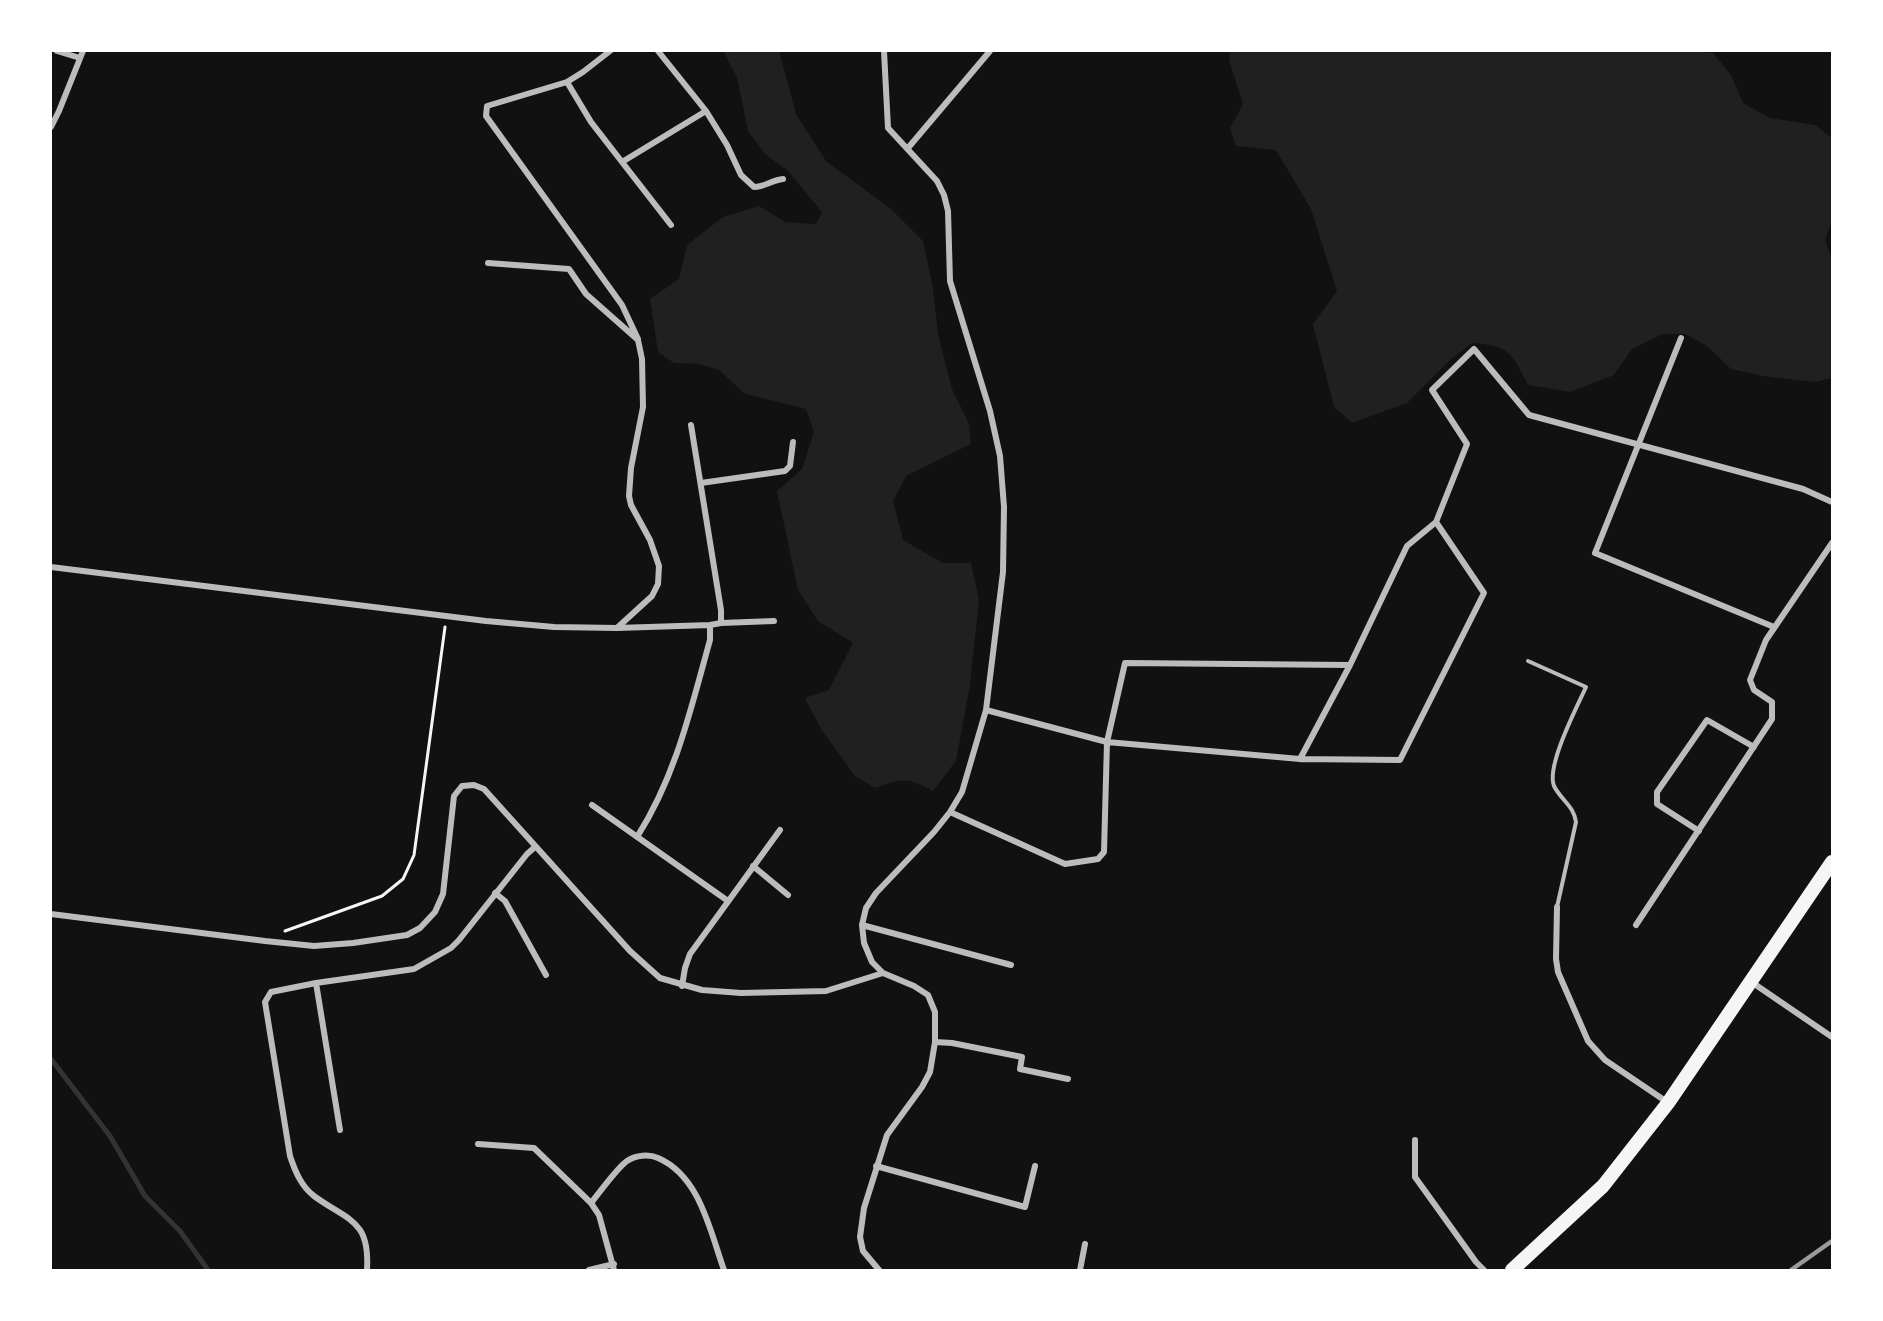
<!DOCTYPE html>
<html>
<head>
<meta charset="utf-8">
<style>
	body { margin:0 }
	#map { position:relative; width:1883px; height:1321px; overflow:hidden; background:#111; font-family:Overpass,sans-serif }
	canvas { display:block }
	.frame { position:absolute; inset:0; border:52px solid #fff; pointer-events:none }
</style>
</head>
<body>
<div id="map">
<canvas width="1883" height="1321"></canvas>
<div class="frame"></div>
</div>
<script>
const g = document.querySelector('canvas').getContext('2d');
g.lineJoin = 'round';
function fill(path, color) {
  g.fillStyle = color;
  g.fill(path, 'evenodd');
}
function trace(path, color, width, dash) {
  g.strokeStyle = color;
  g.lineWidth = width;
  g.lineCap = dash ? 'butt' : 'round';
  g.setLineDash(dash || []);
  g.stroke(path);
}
fill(new Path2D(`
	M723,51h56l17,63 30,47 65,48 32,32 9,42 6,51 14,55 17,35 2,20 -65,32 -13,25 10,39 40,23h28l8,37 -9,85 -14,76 -23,30c-25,-14 -31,-13 -58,-3l-20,-12 -34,-47 -16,-31 24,-8 24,-47 -35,-22 -20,-31 -21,-99 25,-22 12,-37 -8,-23 -61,-15 -26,-24 -20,-6 -25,-1 -16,-11 -8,-53 29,-20 8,-34 36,-28 36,-11 26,16 31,2 6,-12 -34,-41 -23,-17 -17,-23 -11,-54z
	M1230,51h454l29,2 18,22 12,28 27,15 45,7 17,13v82l-7,20 7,20v118l-17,4 -52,-6 -32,-7 -24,-23 -22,-12h-22l-31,15 -18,26 -44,17 -42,-7c-16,-32 -19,-40 -56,-42l-23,18 -42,42 -55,20 -18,-16 -21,-83 24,-33 -26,-82 -35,-59 -40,-4 -6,-18 13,-24 -14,-44z`), '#202020');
trace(new Path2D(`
	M51,1059l59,77 35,60 35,35 28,39`), '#333', 5);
trace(new Path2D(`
	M285,931l97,-35 21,-17 11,-24 31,-228`), '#f5f5f5', 3);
trace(new Path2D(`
	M1528,661l58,26c-9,20 -40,79 -32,99 7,14 20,20 22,36l-19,85`), '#bcbcbc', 4);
trace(new Path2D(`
	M57,51l23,7
	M610,51l-27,21 -16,10 -80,24 -1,10 136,189 16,34
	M658,51l48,60 21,34 14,30 13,12c11,0 18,-7 29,-8
	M567,82l24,40 31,40
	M51,127l8,-16 24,-60
	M908,148l82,-97
	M671,225l-49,-63 84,-51
	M488,263l81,6 17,25 52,46 4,19 1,48 -12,61 -2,28 2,9 19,35 9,26 -1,18 -6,12 -34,31
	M1681,338l-86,215 179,74
	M701,483l84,-12 5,-5 3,-24
	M51,567l435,54 68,6 63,1 93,-3 11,-2v-13l-30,-185
	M721,623l53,-2
	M986,710l121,32 193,17 100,1 84,-167 -48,-71
	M1300,759l50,-94 57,-119 29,-24 31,-78 -35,-54 42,-41 55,66 274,74 29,13
	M592,805l136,96
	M950,812l115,52 33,-5 6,-7 3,-110 18,-79 225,2
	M1699,831l-42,-27v-12l50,-72 47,27
	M637,837c39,-61 54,-129 73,-197v-15
	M753,866l35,29
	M495,893l10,8 41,74
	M1557,907l-1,52 2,13 30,69 17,19 62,42
	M51,914l214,27 49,5 39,-3 54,-8 13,-7 15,-16 8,-18 11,-98 8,-10 12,-1 10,4 146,162 30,27 42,12 39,3 85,-2 57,-18
	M862,925l149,40
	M1636,925l136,-206v-17l-18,-12 -4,-10 16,-40 66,-97
	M1750,981l82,56
	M316,983l24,147
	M682,986l3,-18 5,-14 90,-124
	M935,1042l17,1 70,14 -2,12 48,10
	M1415,1140v37l61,85 8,8
	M478,1144l56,4 57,55 8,12 15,55
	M876,1166l149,41 10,-41
	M591,1203c8,-10 27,-36 36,-42 9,-6 22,-7 31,-3 42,18 52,73 66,112
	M367,1270c3,-51 -19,-49 -53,-74 -13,-10 -19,-25 -24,-40l-25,-154 6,-10 45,-9 98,-14 37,-21 8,-8 68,-86 8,-7
	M589,1270l25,-6
	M879,1270l-16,-19 -3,-14 4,-29 23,-73 35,-48 8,-15 5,-30v-30l-7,-17 -14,-9 -31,-13 -11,-11 -8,-19 -2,-18 4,-17 10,-15 58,-61 16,-20 12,-20 24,-82 17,-138 1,-65 -4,-51 -10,-45 -40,-130 -2,-70 -4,-16 -7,-14 -49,-53 -4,-77
	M1080,1270l5,-26`), '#bcbcbc', 6);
trace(new Path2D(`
	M1512,1270l91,-84 65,-83 164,-241`), '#f5f5f5', 14);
trace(new Path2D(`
	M1791,1270l41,-29`), '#9a9a9a', 4.5);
</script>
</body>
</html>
